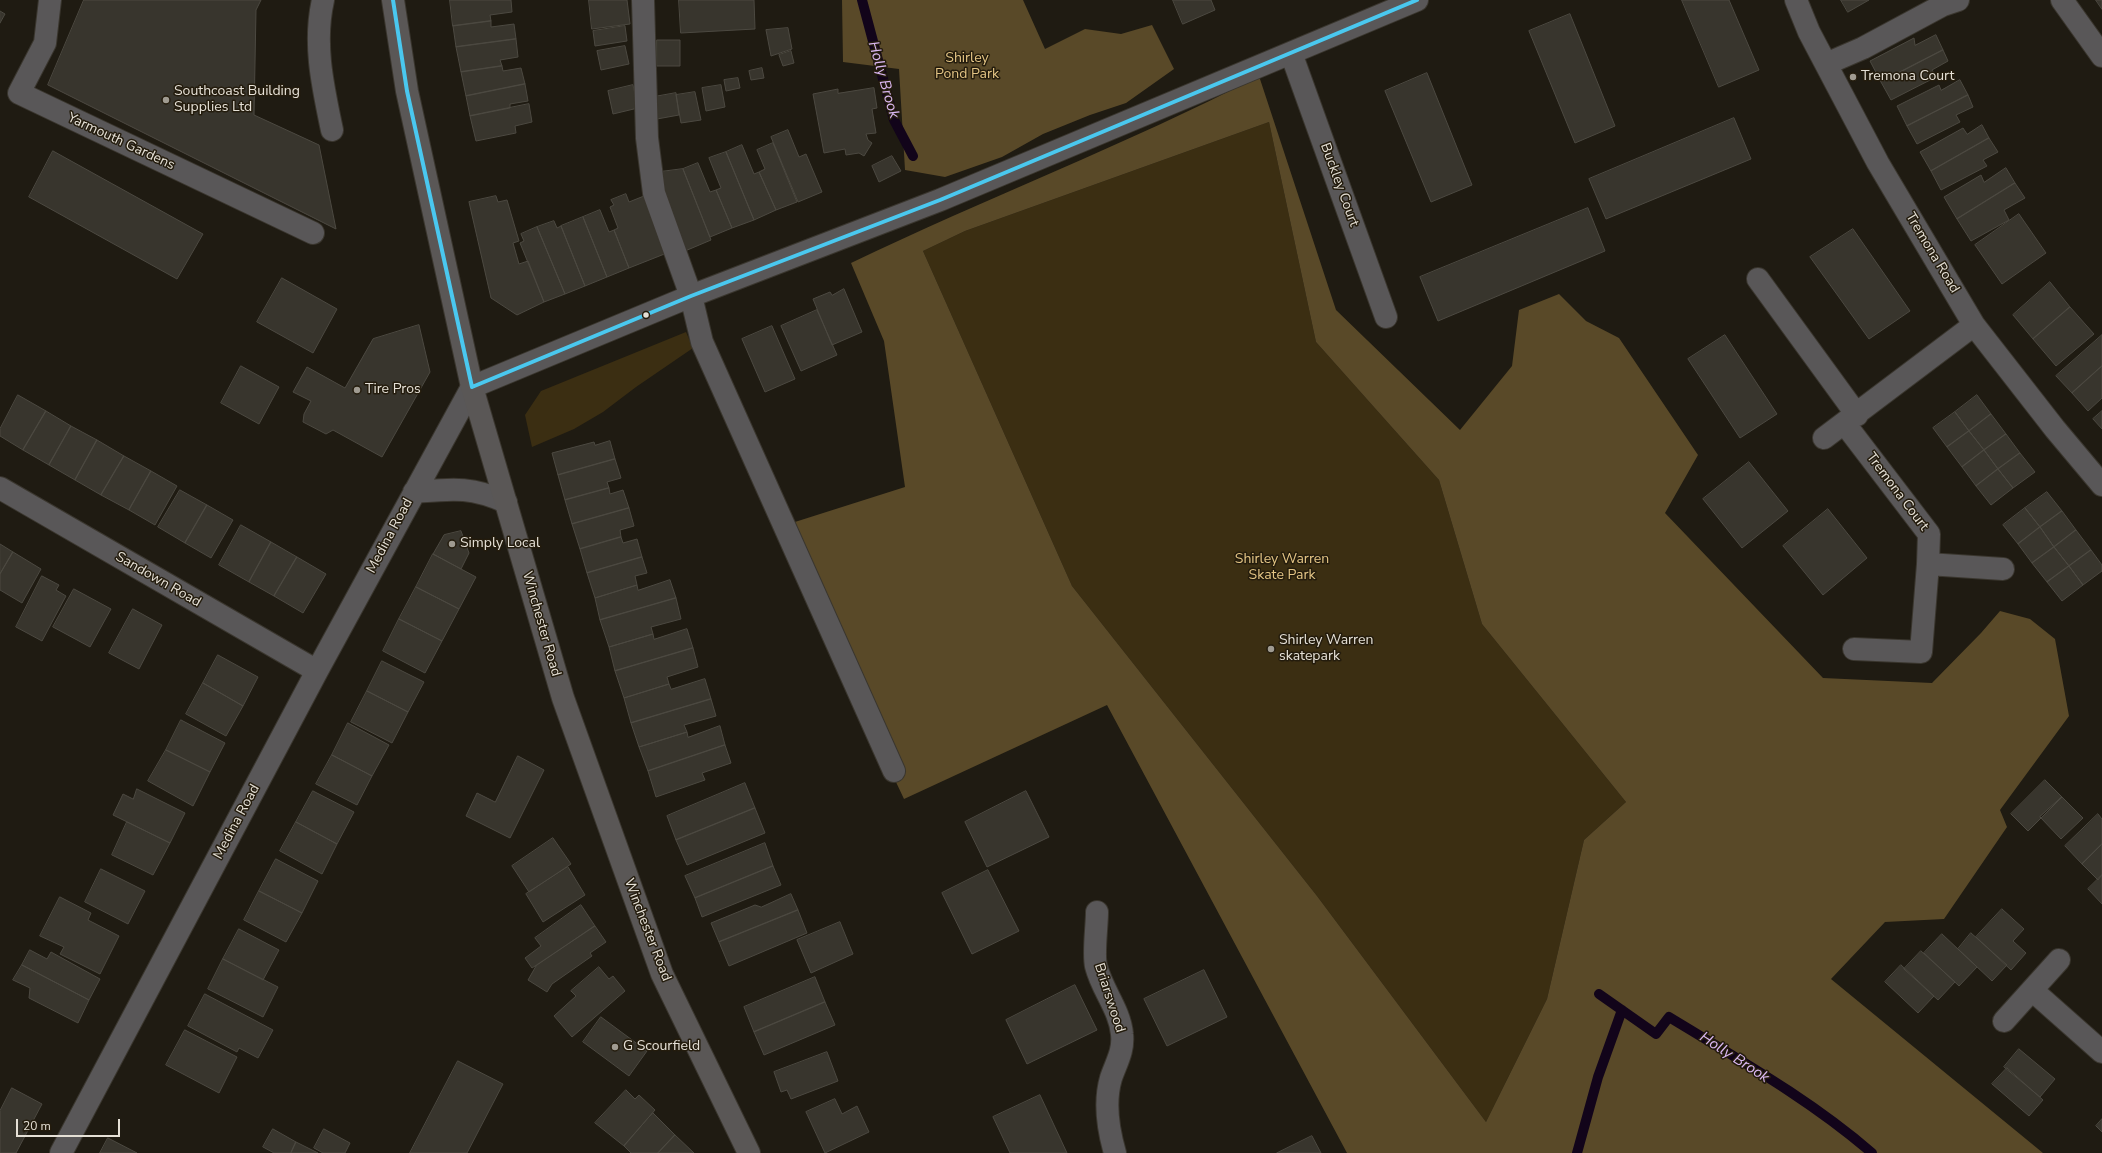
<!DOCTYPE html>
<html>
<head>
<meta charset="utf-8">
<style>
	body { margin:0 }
	#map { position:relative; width:2102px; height:1153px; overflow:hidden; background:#1f1b12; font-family:"Nunito Sans",sans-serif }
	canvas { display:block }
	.scale { position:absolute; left:16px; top:1119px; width:104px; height:18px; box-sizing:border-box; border:2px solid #e5e0d6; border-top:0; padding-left:5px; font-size:12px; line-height:14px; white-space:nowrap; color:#e5e0d6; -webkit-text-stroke:3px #241c0d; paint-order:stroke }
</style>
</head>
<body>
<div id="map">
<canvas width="2102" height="1153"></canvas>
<div class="scale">20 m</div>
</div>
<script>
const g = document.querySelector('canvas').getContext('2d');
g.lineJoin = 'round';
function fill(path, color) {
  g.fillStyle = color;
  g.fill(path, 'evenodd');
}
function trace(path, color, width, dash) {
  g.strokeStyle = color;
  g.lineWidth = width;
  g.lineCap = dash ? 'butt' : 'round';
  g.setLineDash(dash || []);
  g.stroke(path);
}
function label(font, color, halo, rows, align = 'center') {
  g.font = font + ' "Nunito Sans",sans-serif';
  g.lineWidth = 3;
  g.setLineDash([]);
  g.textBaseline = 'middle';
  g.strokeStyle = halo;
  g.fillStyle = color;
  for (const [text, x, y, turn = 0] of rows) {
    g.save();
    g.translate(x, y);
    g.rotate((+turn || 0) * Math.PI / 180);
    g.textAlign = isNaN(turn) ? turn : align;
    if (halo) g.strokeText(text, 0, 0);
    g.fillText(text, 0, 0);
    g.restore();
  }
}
fill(new Path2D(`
	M1269,122l47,220 123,138 43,144 144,178 -42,38 -37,159 -61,123 -169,-226 -245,-310 -149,-335 42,-20z
	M686,332l7,16 -57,39 -33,25 -29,17 -42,18 -7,-32 16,-24z`), '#3b2e12');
fill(new Path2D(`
	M842,0h181l22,49 40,-20 36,5 31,-9 22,44 -48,34 -36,12 -47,19 -41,23 -57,20 -40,-7 -6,-101 -56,-7z
	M1259,76l77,234 124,120 52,-64 7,-56 40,-16 27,27 33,17 79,117 -33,58 158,165 109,5 49,-50 19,-22 30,8 25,20 14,77 -69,94 7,17 -63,92 -59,3 -54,57 212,174h-696l-240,-448 -203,94 -128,-271 129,-41 -21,-146 -33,-78c135,-65 275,-118 408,-187zM1269,122l47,220 123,138 43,144 144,178 -42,38 -37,159 -61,123 -169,-226 -245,-310 -149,-335 42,-20z`), '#594928');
trace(new Path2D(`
	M862,0l32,120 19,36
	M1599,994l57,40 13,-17c69,42 142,83 203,136
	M1577,1153l21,-76 24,-67`), '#12041a', 10);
const building = new Path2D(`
	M84,0h177l-5,10 -2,105 65,30 17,84 -288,-144z
	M450,0h61l1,12 -22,3 1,6 -38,5z
	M589,0h38l3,24 -38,5z
	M679,0h75l1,29 -74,4z
	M1173,0h38l4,10 -32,14z
	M1682,0h47l30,70 -40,17z
	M1841,0h28l-21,12z
	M2096,0h6v9z
	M0,11l5,3 -5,9z
	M1570,14l45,112 -40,17 -46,-112z
	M491,21v6l23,-3 2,15 -60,8 -3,-21z
	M625,26l2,15 -32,5 -2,-15z
	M788,28l4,21 -21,7 -5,-26z
	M1936,35l7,15 -62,32 -11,-21 44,-23 1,7z
	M516,39l2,18 -18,3 2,6 -41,6 -5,-25z
	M657,40h23v26h-23z
	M625,46l4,18 -28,6 -4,-19z
	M1943,50l5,11 -16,9 4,7 -45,23 -10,-18z
	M791,51l3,12 -11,3 -4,-11z
	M502,66l1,5 18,-3 4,16 -59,12 -5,-24z
	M762,68l2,10 -13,2 -2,-9z
	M1427,73l45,112 -41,17 -46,-111z
	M738,78l2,10 -14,3 -2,-11z
	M1960,80l8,15 -61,31 -10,-20 42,-21 2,5z
	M525,84l3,17 -18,3v4l-40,8 -4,-20z
	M633,85l5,23 -25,6 -5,-23z
	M721,85l4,22 -19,4 -4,-23z
	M874,88l3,20 -5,1 4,24 -10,1 2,6 4,3 -8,13 -5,-3 -13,2 -1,-6 -21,4 -11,-59 25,-5v4z
	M695,92l6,28 -20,3 -5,-28z
	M676,93l3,22 -22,4 -3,-22z
	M1968,95l5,12 -17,8 4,7 -43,22 -10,-18z
	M529,104l3,18 -17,4 1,7 -40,8 -6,-25z
	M1734,118l17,41 -145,60 -17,-40z
	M1982,125l7,13 -58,33 -11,-19 43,-24 4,6z
	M788,130l11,27 7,-3 16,38 -24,10 -27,-65z
	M1989,138l9,14 -15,8 4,6 -46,24 -10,-19z
	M773,143l24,59 -21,8 -17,-38 6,-3 -8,-19z
	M742,145l12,29 5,-2 17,38 -22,10 -28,-68z
	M53,151l150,83 -26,45 -148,-82z
	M726,152l28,68 -22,8 -16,-38 5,-2 -12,-30z
	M892,156l9,15 -22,11 -7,-16z
	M698,163l12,29 6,-2 16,38 -22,9 -27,-68z
	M2006,168l9,15 -58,36 -13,-22 37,-22 3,7z
	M683,169l28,71 -26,11 -22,-56 -3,-23z
	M2015,183l10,15 -21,12 5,10 -38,21 -14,-22z
	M626,194l3,8 15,-6 23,57 -38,15 -15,-38 4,-2 -8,-21 4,-2 -3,-5z
	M496,196l2,6 9,-2 12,41 -6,2 6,21 9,-3 16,41 -27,13 -26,-17 -22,-96z
	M1588,208l17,43 -167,70 -18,-44z
	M600,210l9,22 5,-2 15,38 -22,9 -24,-60z
	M2019,214l27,39 -44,31 -27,-39z
	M583,217l24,60 -22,9 -24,-60z
	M554,221l3,7 4,-2 24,60 -20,8 -28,-67z
	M537,227l28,67 -21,8 -24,-59 4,-2 -3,-7z
	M1853,229l57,82 -41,28 -59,-82z
	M282,278l55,31 -24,44 -56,-31z
	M2050,282l20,25 -37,32 -20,-24z
	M844,289l18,43 -30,13 -19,-46 17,-7 2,3z
	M2070,307l24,27 -38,32 -23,-27z
	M817,310l20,45 -36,16 -20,-45z
	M419,325l11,47 -48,85 -49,-27 -7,4 -23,-12 1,-8 7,-13 -18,-9 14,-25 38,21 28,-49z
	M772,326l23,53 -30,13 -23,-53z
	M1725,335l52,79 -37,24 -52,-79z
	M2102,335v31l-30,27 -16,-17z
	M241,366l38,21 -20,37 -38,-21z
	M2102,366v32l-14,13 -16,-18z
	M18,395l28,16 -23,39 -23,-14v-7z
	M1977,395l14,19 -22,17 -14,-19z
	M46,411l25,15 -22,39 -26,-15z
	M2102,411v18l-9,-10z
	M1955,412l14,19 -22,16 -14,-19z
	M1991,414l15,20 -22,16 -15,-19z
	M71,426l26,14 -22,40 -26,-15z
	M1969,431l15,19 -22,17 -15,-20z
	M2006,434l14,19 -22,16 -14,-19z
	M97,440l27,16 -23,39 -26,-15z
	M610,441l5,18 -57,16 -6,-22 42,-11 1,3z
	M1984,450l14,19 -22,17 -14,-19z
	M2020,453l15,19 -22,16 -15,-19z
	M124,456l27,15 -22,39 -28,-15z
	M615,459l6,19 -14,4 2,6 -44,12 -7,-25z
	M1749,462l39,49 -46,37 -39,-49z
	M1998,469l15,19 -22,17 -15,-19z
	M151,471l26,15 -22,39 -26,-15z
	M609,488l1,6 13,-4 6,18 -57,16 -7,-24z
	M180,490l27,15 -22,38 -27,-16z
	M2047,492l15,19 -22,16 -15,-19z
	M207,505l26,15 -22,38 -26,-15z
	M629,508l5,18 -14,4 1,7 -41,12 -8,-25z
	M2025,508l15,19 -22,17 -15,-19z
	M1828,509l39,49 -44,37 -40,-49z
	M2062,511l14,19 -22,17 -14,-20z
	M241,525l30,17 -22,40 -30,-17z
	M2040,527l14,20 -22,16 -14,-19z
	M2076,530l15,20 -22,16 -15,-19z
	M461,531l8,22 -8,16 -28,-15 11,-19z
	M621,537l2,6 14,-4 5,18 -55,16 -7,-24z
	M271,542l26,15 -23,39 -25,-14z
	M0,544l13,8 -13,22z
	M2054,547l15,19 -22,16 -15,-19z
	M2091,550l11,15v6l-19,14 -14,-19z
	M13,552l28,17 -19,34 -22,-13v-16z
	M433,554l43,23 -17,32 -43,-22z
	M297,557l29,17 -23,39 -29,-17z
	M642,557l5,16 -12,3 2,9 -42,13 -8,-25z
	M2069,566l14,19 -21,16 -15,-19z
	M42,576l17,9 -3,5 10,6 -24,45 -26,-14z
	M670,580l6,18 -76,22 -5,-22 42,-13 1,5z
	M416,587l43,22 -17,32 -43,-22z
	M74,589l37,20 -21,38 -37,-20z
	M676,598l5,21 -30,8 2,7 -44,13 -9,-27z
	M133,609l29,16 -23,44 -30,-16z
	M399,619l43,22 -17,32 -42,-22z
	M687,629l6,19 -78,23 -6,-24 44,-13 1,5z
	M693,648l5,19 -31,10 2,7 -45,14 -9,-27z
	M218,655l40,22 -15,29 -40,-23z
	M382,661l42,21 -16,30 -41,-21z
	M705,679l6,20 -80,24 -7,-25 45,-14 2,5z
	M203,683l40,23 -17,30 -40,-22z
	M367,691l41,21 -16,31 -41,-21z
	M711,699l5,17 -32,9 3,7 -48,15 -8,-24z
	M181,720l44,23 -15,29 -44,-22z
	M348,723l41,22 -17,31 -40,-21z
	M720,726l5,19 -77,26 -9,-24 48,-15 1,5z
	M725,745l6,18 -29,10 3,7 -49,17 -8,-26z
	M166,750l44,22 -17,34 -45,-25z
	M332,755l40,21 -15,29 -41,-21z
	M518,756l26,14 -34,68 -44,-22 11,-23 18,9z
	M2045,780l17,17 -34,34 -17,-17z
	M745,783l10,25 -79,32 -9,-24z
	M137,789l48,24 -15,30 -57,-28 10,-21 10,5z
	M313,791l41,21 -17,32 -41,-22z
	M1026,791l23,46 -62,30 -22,-45z
	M2062,797l21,21 -22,21 -21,-22z
	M755,808l10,25 -78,32 -11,-25z
	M2098,814l4,5v25l-20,20 -17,-18z
	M127,822l43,21 -17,32 -41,-20z
	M296,822l41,22 -15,30 -42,-23z
	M553,838l18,26 -42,28 -17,-26z
	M765,843l8,23 -78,32 -10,-22z
	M2102,844v31l-4,5 -16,-16z
	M276,859l42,22 -16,32 -43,-22z
	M773,866l8,19 -79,32 -7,-19z
	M568,867l17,28 -42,27 -17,-28z
	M101,869l44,22 -17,33 -43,-22z
	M988,870l31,61 -47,23 -30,-61z
	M2102,875v29l-14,-15z
	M259,891l43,22 -16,29 -42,-22z
	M791,894l7,16 -79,32 -8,-19 44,-18 6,2z
	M60,897l31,16 -3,7 31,16 -19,38 -40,-20 4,-7 -24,-11z
	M581,905l14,21 -63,42 -7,-10 16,-12 -6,-8z
	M2002,909l22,20 -11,12 13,12 -15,17 -35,-33z
	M798,910l9,23 -78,33 -10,-24z
	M840,922l13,32 -42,19 -14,-33z
	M595,926l11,16 -16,11 2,3 -40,28 -5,8 -19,-12 8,-14z
	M239,929l40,21 -16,30 -40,-21z
	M1971,933l36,32 -15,16 -34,-32z
	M1942,934l35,33 -18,19 -35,-33z
	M30,950l17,9 4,-7 49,27 -11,21 -67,-35z
	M1921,951l34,31 -17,18 -34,-31z
	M223,959l55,28 -15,30 -55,-28z
	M22,965l67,35 -11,23 -49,-25 1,-10 -17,-8z
	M1901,965l33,31 -16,17 -33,-31z
	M599,967l10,12 4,-3 12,15 -53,46 -18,-21 22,-20 -5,-5z
	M1204,970l23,47 -60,29 -23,-47z
	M815,977l10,25 -71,30 -10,-25z
	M1075,985l22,45 -70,34 -21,-44z
	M205,994l68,36 -15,28 -19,-10 -2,4 -49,-26z
	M825,1002l10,23 -71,30 -10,-23z
	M601,1017l46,34 -18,25 -46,-34z
	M185,1030l52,27 -18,36 -53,-28z
	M2019,1049l36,30 -15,18 -36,-30z
	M827,1052l11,29 -47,18 -4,-9 -6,2 -7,-20z
	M458,1061l45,23 -36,69h-57z
	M2007,1068l36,32 -14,16 -37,-32z
	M12,1088l30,16 -26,49h-16v-42z
	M626,1090l9,9 4,-4 16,15 -31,36 -29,-23z
	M1040,1095l27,58h-57l-17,-36z
	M835,1099l7,15 15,-8 12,26 -44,21 -19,-41z
	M653,1113l22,22 -17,18h-27l-7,-7z
	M2102,1119v13l-6,-6z
	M273,1129l23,13 -5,11h-17l-11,-6z
	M324,1129l26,14 -5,10h-22l-9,-5z
	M675,1135l19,18h-36z
	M1312,1136l9,17h-44z
	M108,1138l29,15h-37z
	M296,1142l22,11h-27z`);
fill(building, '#38352d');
trace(building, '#4c4941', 1);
const minor = new Path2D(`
	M50,0l-5,43 -26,50 294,140
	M323,0c-10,44 0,87 9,130
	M643,0l4,138 7,55 37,103 11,46 192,429
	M1796,0l13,32 69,131 96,162 81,104 47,56
	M2062,0l40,56
	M1291,53l95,264
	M1826,64l37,-16 80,-43 15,-5
	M1758,279l99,136
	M1845,424l84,110 -1,30 75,5
	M1824,438l150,-113
	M0,488l317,183
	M414,492c38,-3 56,-6 92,10
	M1854,649l67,3 7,-88
	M1097,912c0,14 -4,42 -1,54 6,24 24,44 26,68 2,17 -6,29 -11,44 -7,24 -3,51 4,75
	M2032,990l70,62
	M2004,1021l55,-61
	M61,1153l256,-482 155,-284 219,-91 249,-96 477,-200`);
const major = new Path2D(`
	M393,0l14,91 65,296 91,311 99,276 87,179`);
trace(minor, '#3a362e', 24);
trace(major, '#3a362e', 24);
trace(minor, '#595758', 22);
trace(major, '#5a5756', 22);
trace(new Path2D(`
	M393,0l14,91 65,296
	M472,387l219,-91 249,-96 477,-200`), '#4ac8ef', 4);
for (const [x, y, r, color] of [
	[1853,77,4,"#a09b91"],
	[166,100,4,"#a09b91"],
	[646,315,3.5,"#e5e0d6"],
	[357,390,4,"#a09b91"],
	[452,544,4,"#a09b91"],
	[1271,649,4,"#a09b91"],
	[615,1047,4,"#a09b91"]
]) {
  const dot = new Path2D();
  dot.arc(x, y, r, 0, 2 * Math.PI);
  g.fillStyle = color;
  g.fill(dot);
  trace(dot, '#241c0d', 1.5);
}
label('14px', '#e4c585', '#241c0d', [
	["Shirley",967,59],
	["Pond Park",967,75],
	["Shirley Warren",1282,560],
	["Skate Park",1282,576]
]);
label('14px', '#e5e0d6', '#241c0d', [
	["Tremona Court",1861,77],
	["Southcoast Building",174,92],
	["Supplies Ltd",174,108],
	["Tire Pros",365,390],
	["Simply Local",460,544],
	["Shirley Warren",1279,641],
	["skatepark",1279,657],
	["G Scourfield",623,1047]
], 'left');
label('14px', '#e5e0d6', '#241c0d', [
	["Yarmouth Gardens",121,142,25],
	["Buckley Court",1339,185,70],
	["Tremona Road",1932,253,59],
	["Tremona Court",1897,492,53],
	["Medina Road",390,536,-62],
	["Sandown Road",158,580,30],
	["Winchester Road",541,624,74],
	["Medina Road",237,822,-62],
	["Winchester Road",647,930,69],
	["Briarswood",1109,998,72]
]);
label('italic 15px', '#dab7f2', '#241c0d', [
	["Holly Brook",883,80,74],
	["Holly Brook",1734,1058,33]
]);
</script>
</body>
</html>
